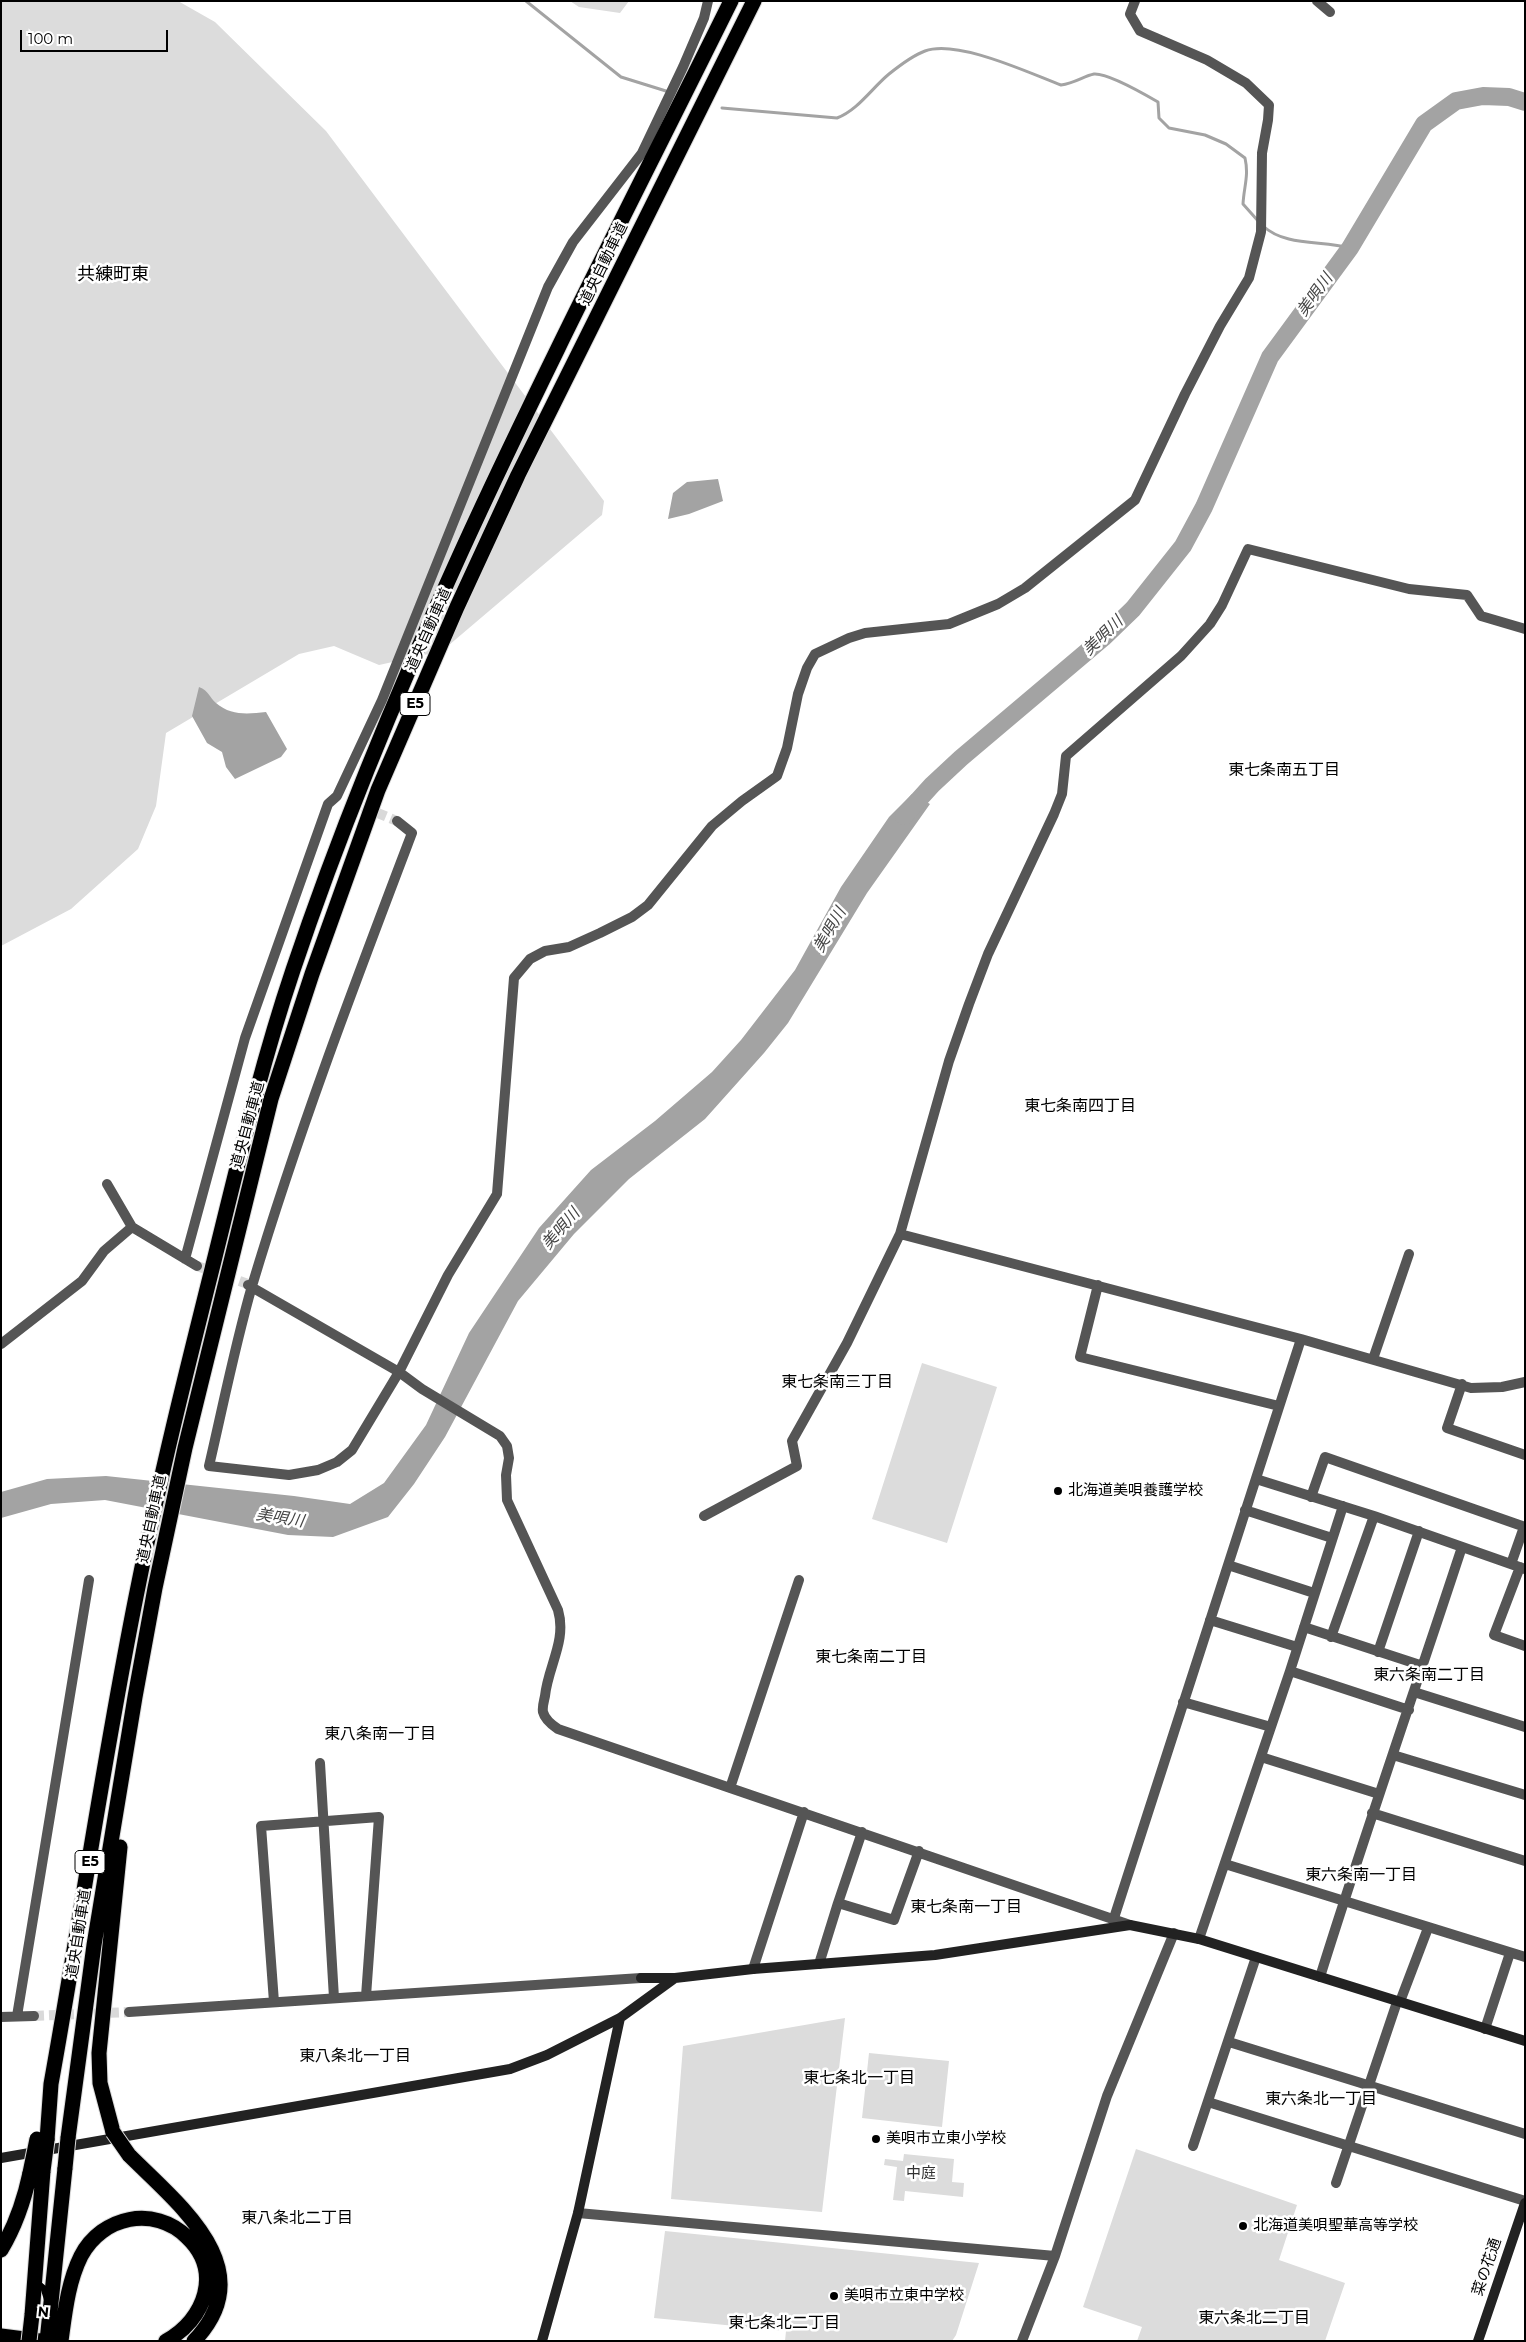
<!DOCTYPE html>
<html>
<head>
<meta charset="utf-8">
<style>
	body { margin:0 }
	#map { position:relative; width:1526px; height:2342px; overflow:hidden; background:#fff; font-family:Montserrat,sans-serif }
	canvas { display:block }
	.frame { position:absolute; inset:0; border:2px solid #000; pointer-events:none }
	.north { position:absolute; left:20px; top:2272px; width:50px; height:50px; -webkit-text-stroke:4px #fff; paint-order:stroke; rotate:186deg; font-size:14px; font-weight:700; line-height:20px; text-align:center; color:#000 }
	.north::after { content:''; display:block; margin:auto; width:18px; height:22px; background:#000; clip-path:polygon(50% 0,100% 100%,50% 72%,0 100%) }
	.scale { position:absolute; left:20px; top:30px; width:148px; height:22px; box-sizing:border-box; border:2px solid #000; border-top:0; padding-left:6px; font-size:15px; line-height:18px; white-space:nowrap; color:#000; -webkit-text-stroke:4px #fff; paint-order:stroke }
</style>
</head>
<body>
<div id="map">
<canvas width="1526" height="2342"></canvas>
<div class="frame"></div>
<div class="north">N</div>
<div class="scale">100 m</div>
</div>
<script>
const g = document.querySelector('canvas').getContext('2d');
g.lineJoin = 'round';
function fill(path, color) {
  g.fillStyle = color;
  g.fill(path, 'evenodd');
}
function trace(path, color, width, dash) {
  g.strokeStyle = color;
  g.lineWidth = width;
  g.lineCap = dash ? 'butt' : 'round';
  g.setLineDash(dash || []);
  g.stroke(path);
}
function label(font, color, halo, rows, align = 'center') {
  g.font = font + ' Montserrat,"Noto Sans JP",sans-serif';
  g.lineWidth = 5;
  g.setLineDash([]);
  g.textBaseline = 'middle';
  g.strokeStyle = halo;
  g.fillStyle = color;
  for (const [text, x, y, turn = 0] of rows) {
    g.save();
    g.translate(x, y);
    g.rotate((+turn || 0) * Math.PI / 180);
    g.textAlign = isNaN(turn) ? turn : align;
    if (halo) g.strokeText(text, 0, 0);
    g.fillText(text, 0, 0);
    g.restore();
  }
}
fill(new Path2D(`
	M1,1h177l37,21 111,109 278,370 -2,14 -160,136 -63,14 -45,-19 -35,8 -133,79 -10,73 -18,43 -67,60 -70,37z
	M570,1h59l-9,12 -41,-6z
	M922,1363l75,24 -50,156 -75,-24z
	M845,2018l-23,194 -151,-13 12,-153z
	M869,2053l80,8 -7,66 -80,-9z
	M1136,2149l161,56 -18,55 66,23 -20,58h-188l5,-14 -59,-20z
	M904,2154l50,5 -2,23 12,1 -1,14 -58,-6 -1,10 -11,-1 4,-33 -13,-2 1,-6 18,2z
	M665,2231l314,32 -23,72 -4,6h-167l1,-10 -132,-13z`), '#dcdcdc');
fill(new Path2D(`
	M718,479l5,22 -34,13 -21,5 5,-26 14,-11z
	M199,687c10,4 10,10 17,16 15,13 32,11 50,9l21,37 -6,8 -46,22 -9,-12 -4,-15 -15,-9 -15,-27z
	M912,794l18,10 -63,89 -79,130 -24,30 -59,66 -76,60 -55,55 -56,67 -73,136 -31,47 -26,33 -55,20 -45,-2 -183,-35 -54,4 -50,14v-26l46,-13 59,-3 188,20 56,8 34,-21 42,-58 43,-92 70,-105 52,-58 64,-49 57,-49 29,-32 54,-70 46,-83 48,-70z`), '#a3a3a3');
trace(new Path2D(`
	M526,1l95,76 45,14
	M722,108l115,10c21,-8 35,-30 52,-44 10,-8 25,-19 36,-23 32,-12 104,22 136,34 14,-2 23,-9 33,-11 14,-1 52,21 64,28l1,16 10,10 36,7 21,9 19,14c4,18 -1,28 -2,46l16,18
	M1263,226c23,21 59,14 87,22`), '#a3a3a3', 3);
trace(new Path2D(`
	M904,816l28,-31 29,-27 142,-120 30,-29 50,-63 21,-39 66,-150 80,-109 74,-124 32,-23 27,-5 26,1 16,5`), '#a3a3a3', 18);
trace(new Path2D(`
	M349,801l48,20
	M197,1266l51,18
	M34,2016l95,-4`), '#d9d9d9', 10, [10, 5]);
const highway = new Path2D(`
	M113,2132l-13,-49 -1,-30 21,-206
	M68,2138l26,-193 41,-248 20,-109 30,-140 86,-349 41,-125 66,-184 79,-183 61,-132 236,-474
	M47,2140l4,-56c30,-167 54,-336 88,-502 21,-105 47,-209 73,-313 25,-101 48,-201 81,-299 113,-337 281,-652 438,-969
	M129,2155c50,50 134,114 65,186
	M1,2250c15,-25 23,-49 29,-77
	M32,2315l11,-144
	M1,2336l39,5
	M47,2341l18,-173
	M61,2341c4,-29 7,-59 20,-85 21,-40 73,-51 106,-19 36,34 18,83 -21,104`);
trace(highway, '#dbdbdb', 17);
trace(new Path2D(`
	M1317,1l13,11
	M397,821l15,12c-57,150 -114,299 -160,453 -17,59 -29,120 -43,180l80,9 29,-5 19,-8 15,-12 47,-78 49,-97 49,-81 17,-216 16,-19 15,-8 24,-4 31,-14 32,-16 16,-12 64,-79 30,-25 35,-25 10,-28 11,-54 9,-26 8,-14 34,-16 16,-5 84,-9 49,-20 27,-16 110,-88 50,-106 35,-68 29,-48 12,-46 1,-79 6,-33 1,-15 -23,-22 -39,-23 -67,-29 -10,-17 5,-13
	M107,1184l25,43 65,39
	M900,1234l401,105 170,49 31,-1 23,-5
	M185,1259l60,-221 83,-234 9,-8 45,-96 166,-413 25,-45 69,-89 41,-86 21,-49 4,-17
	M248,1285l151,87 23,17 78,47 7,10 2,12 -3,17 1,25 51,110c9,31 -10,56 -13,86 -1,5 -3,11 -2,16 2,8 9,13 15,17l572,196
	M1098,1285l-18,72 199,49
	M1,1344l81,-63 22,-30 28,-24
	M1373,1359l36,-105
	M1462,1384l-15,44 78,27
	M1256,1479l118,37 151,53
	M1311,1497l14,-40 200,70
	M1245,1510l87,28
	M704,1516l93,-50 -5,-25 55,-98 53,-109 49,-173 20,-57 19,-50 66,-140 8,-20 4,-38 115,-100 29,-32 12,-19 26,-56 161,40 58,6 14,21 44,13
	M1511,1564l13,-37
	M1228,1565l86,28
	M1520,1567l-26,68 31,11
	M1210,1620l87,27
	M1304,1627l119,39
	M1331,1637l43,-121
	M1378,1652l41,-121
	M1290,1671l119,39
	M1414,1692l111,35
	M1183,1702l88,25
	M1393,1755l132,40
	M1261,1757l118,37
	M320,1763l14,235
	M730,1788l69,-208
	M1372,1813l153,48
	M862,1832l-24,71 56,17 25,-69
	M1225,1864l300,93
	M1114,1918l187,-579
	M1199,1939l91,-268 53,-165
	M819,1964l19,-61
	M753,1969l51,-157
	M1320,1977c45,-144 95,-287 142,-430
	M274,2002l-13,-176 118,-9 -13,179
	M129,2012l512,-34
	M17,2016l72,-436
	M1,2017l33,-1
	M1485,2029l25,-76
	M1229,2042l296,92
	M1208,2102l317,99
	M1193,2146l63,-189
	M1336,2183l61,-181 4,-3 27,-71
	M578,2213l477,43
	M1022,2341l33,-85 52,-160 67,-163`), '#555', 10);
trace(new Path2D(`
	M641,1978h34l78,-9 182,-14 195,-30 69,14 326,102
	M1,2158l509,-89 37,-14 73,-37 55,-40
	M542,2341l36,-128 42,-195
	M1478,2341l47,-138`), '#222', 10);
trace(highway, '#000', 15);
const highwayBridge = new Path2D(`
	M113,2132l16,23
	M65,2168l3,-30
	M43,2171l4,-31
	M30,2173l7,-34
	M29,2341l3,-26`);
trace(highwayBridge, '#dbdbdb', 17, []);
trace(highwayBridge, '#000', 15);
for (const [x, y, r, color] of [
	[1058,1491,5,"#000"],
	[876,2139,5,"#000"],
	[1243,2226,5,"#000"],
	[834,2296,5,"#000"]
]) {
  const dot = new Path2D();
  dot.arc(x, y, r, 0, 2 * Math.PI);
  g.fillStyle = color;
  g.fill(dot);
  trace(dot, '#fff', 2);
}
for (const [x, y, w] of [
	[415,704,30],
	[90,1862,30]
]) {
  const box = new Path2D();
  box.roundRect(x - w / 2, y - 11.5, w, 23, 4);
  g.fillStyle = '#fff';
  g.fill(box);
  trace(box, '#000', 1);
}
label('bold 14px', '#000', null, [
	["E5",415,704],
	["E5",90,1862]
]);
label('15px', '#000', '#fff', [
	["道央自動車道",604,264,-64],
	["道央自動車道",429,630,-66],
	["道央自動車道",248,1125,-75],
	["道央自動車道",152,1519,-78],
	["道央自動車道",79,1934,-81],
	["菜の花通",1487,2267,-71]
]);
label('15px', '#000', '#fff', [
	["北海道美唄養護学校",1068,1491],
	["美唄市立東小学校",886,2139],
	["北海道美唄聖華高等学校",1253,2226],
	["美唄市立東中学校",844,2296]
], 'left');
label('15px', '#333', '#fff', [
	["中庭",921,2174]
]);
label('italic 16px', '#444', '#fff', [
	["美唄川",1315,295,-54],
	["美唄川",1103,636,-44],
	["美唄川",830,930,-60],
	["美唄川",561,1229,-49],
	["美唄川",280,1518,9]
]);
label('16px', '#000', '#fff', [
	["東七条南五丁目",1284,770],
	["東七条南四丁目",1080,1106],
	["東七条南三丁目",837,1382],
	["東七条南二丁目",871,1657],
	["東六条南二丁目",1429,1675],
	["東八条南一丁目",380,1734],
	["東六条南一丁目",1361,1875],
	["東七条南一丁目",966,1907],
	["東八条北一丁目",355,2056],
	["東七条北一丁目",859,2078],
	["東六条北一丁目",1321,2099],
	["東八条北二丁目",297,2218],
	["東六条北二丁目",1254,2318],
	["東七条北二丁目",784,2323]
]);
label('18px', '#000', '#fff', [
	["共練町東",113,275]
]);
</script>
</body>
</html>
